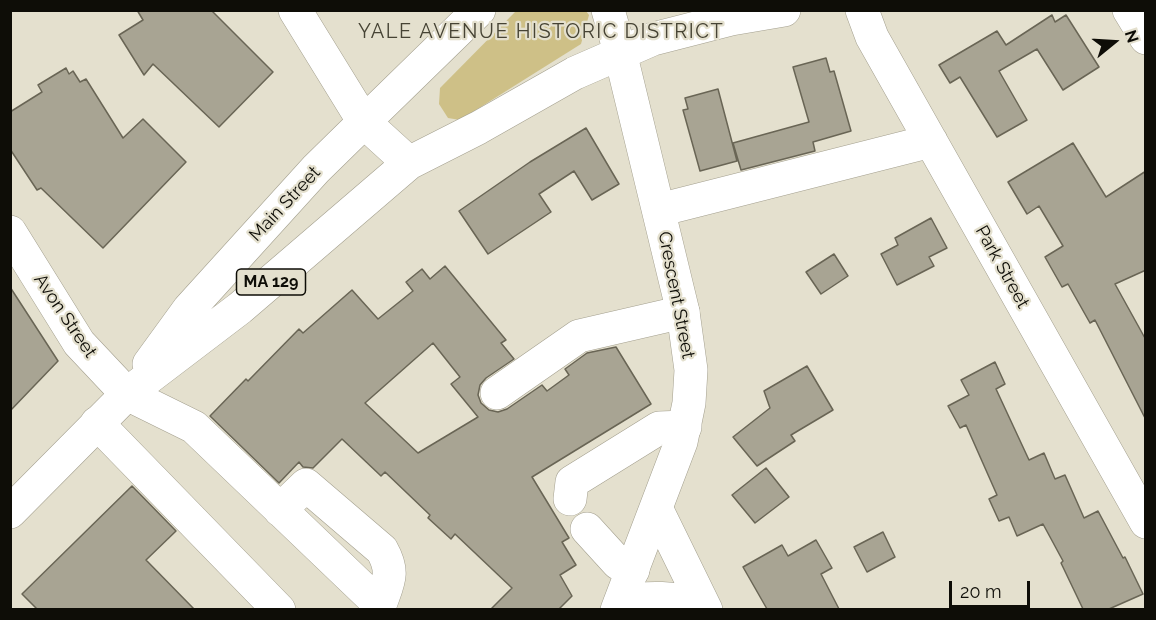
<!DOCTYPE html>
<html>
<head>
<meta charset="utf-8">
<style>
	body { margin:0 }
	#map { position:relative; width:1156px; height:620px; overflow:hidden; background:#e4e0ce; font-family:Raleway,sans-serif }
	canvas { display:block }
	.frame { position:absolute; inset:0; border:12px solid #0e0d07; pointer-events:none }
	.north { position:absolute; left:1084px; top:12px; width:60px; height:60px; -webkit-text-stroke:4px #e4e0ce; paint-order:stroke; rotate:72deg; font-size:16px; font-weight:700; line-height:24px; text-align:center; color:#0e0d07 }
	.north::after { content:''; display:block; margin:auto; width:21px; height:27px; background:#0e0d07; clip-path:polygon(50% 0,100% 100%,50% 72%,0 100%) }
	.scale { position:absolute; left:949px; top:581px; width:81px; height:27px; box-sizing:border-box; border:3px solid #0e0d07; border-top:0; padding-left:8px; font-size:18px; line-height:21px; white-space:nowrap; color:#0e0d07; -webkit-text-stroke:4px #e4e0ce; paint-order:stroke }
</style>
</head>
<body>
<div id="map">
<canvas width="1156" height="620"></canvas>
<div class="frame"></div>
<div class="north">N</div>
<div class="scale">20 m</div>
</div>
<script>
const g = document.querySelector('canvas').getContext('2d');
g.lineJoin = 'round';
function fill(path, color) {
  g.fillStyle = color;
  g.fill(path, 'evenodd');
}
function trace(path, color, width, dash) {
  g.strokeStyle = color;
  g.lineWidth = width;
  g.lineCap = dash ? 'butt' : 'round';
  g.setLineDash(dash || []);
  g.stroke(path);
}
function label(font, color, halo, rows, align = 'center') {
  g.font = font + ' Raleway,sans-serif';
  g.lineWidth = 4.5;
  g.setLineDash([]);
  g.textBaseline = 'middle';
  g.strokeStyle = halo;
  g.fillStyle = color;
  for (const [text, x, y, turn = 0] of rows) {
    g.save();
    g.translate(x, y);
    g.rotate((+turn || 0) * Math.PI / 180);
    g.textAlign = isNaN(turn) ? turn : align;
    if (halo) g.strokeText(text, 0, 0);
    g.fillText(text, 0, 0);
    g.restore();
  }
}
fill(new Path2D(`
	M516,11h70l3,4 -8,29 -121,76 -12,-2 -9,-14 1,-16z`), '#cec087');
const building = new Path2D(`
	M137,10h74l62,62 -54,55 -66,-63 -9,11 -25,-40 24,-15z
	M1052,15l3,7 11,-7 33,52 -36,23 -26,-41 -38,22 28,49 -30,17 -37,-60 -10,6 -11,-18 58,-34 9,14z
	M826,58l4,14 4,-1 17,60 -38,11 2,9 -74,19 -8,-27 76,-21 -16,-55z
	M66,68l3,6 4,-3 7,11 6,-3 37,59 20,-19 43,43 -83,86 -62,-60 -4,2 -27,-41v-37l32,-20 -4,-7z
	M718,89l19,72 -37,10 -17,-61 5,-1 -3,-11z
	M586,128l33,56 -27,16 -18,-29 -35,23 12,18 -63,42 -29,-43 71,-49z
	M1073,143l33,54 40,-26v99l-31,14 31,56v80l-51,-100 -5,3 -22,-39 -6,3 -17,-30 18,-11 -24,-40 -12,8 -19,-32z
	M931,218l16,30 -18,9 5,9 -37,19 -16,-31 17,-9 -3,-7z
	M834,254l14,22 -27,18 -15,-22z
	M445,266l61,74 -5,3 13,16 -28,19 -6,7 -2,10 3,8 8,7 9,2 9,-3 35,-24 5,6 22,-16 -4,-6 22,-16 29,-6 35,57 -119,73 37,61 -7,4 14,23 -16,10 12,21 -13,13h-68l21,-21 -57,-54 -4,5 -23,-21 2,-3 -45,-43 -4,4 -39,-37 -29,29 -10,-1 -4,-5 -20,21 -69,-67 36,-37 2,2 51,-52 4,4 49,-43 26,29 35,-28 -7,-9 16,-13 8,10zM433,343l27,34 -9,7 27,33 -60,36 -53,-50z
	M10,287l48,74 -48,50z
	M995,362l10,22 -9,5 33,71 15,-7 11,26 10,-4 19,43 14,-7 25,47 2,-1 18,37 -34,15h-26l-22,-46 2,-2 -20,-37 -26,12 -8,-19 -10,4 -10,-22 8,-4 -31,-70 -6,3 -12,-22 21,-11 -8,-15z
	M807,366l26,44 -42,25 4,6 -38,25 -24,-29 37,-29 -6,-17z
	M766,468l23,29 -34,26 -23,-28z
	M132,486l44,45 -30,29 48,49h-157l-15,-15z
	M883,532l12,25 -28,15 -13,-25z
	M816,540l16,28 -11,6 18,35h-72l-24,-42 39,-22 6,11z`);
fill(building, '#a8a493');
trace(building, '#696555', 1.5);
const minor = new Path2D(`
	M295,10l69,112 115,-112
	M608,10l12,42
	M862,10l10,27 274,485
	M1129,10l17,28
	M659,210l272,-69
	M10,232l69,111 48,51 67,33 186,178 -3,5
	M497,393l82,-57 104,-24
	M97,423l182,187
	M570,499l2,-17 87,-54 26,-1
	M280,510l26,-25 76,65c13,23 6,32 -2,55
	M657,510l49,100
	M587,529l31,34 15,7
	M621,602c29,-6 53,-4 82,2`);
const major = new Path2D(`
	M149,364l40,-55 127,-140 48,-47 45,41
	M10,512l117,-118 113,-86 169,-145 69,-35 97,-55 78,-34 78,-20 53,-9
	M617,610l64,-168 8,-39 2,-33 -8,-58 -63,-260`);
trace(minor, '#a39f8e', 34);
trace(major, '#a39f8e', 34);
trace(minor, '#fff', 33);
trace(major, '#fff', 33);
for (const [x, y, w] of [
	[271,282,69]
]) {
  const box = new Path2D();
  box.roundRect(x - w / 2, y - 13, w, 26, 4.5);
  g.fillStyle = '#e4e0ce';
  g.fill(box);
  trace(box, '#0e0d07', 1.5);
}
label('bold 16px', '#0e0d07', null, [
	["MA 129",271,282]
]);
label('18px', '#0e0d07', '#e4e0ce', [
	["Main Street",285,204,-47],
	["Park Street",1002,267,61],
	["Crescent Street",676,295,79],
	["Avon Street",65,316,56]
]);
g.letterSpacing = '1.5px';
label('20px', '#464334', '#e4e0ce', [
	["YALE AVENUE HISTORIC DISTRICT",541,32]
]);
g.letterSpacing = '0px';
</script>
</body>
</html>
